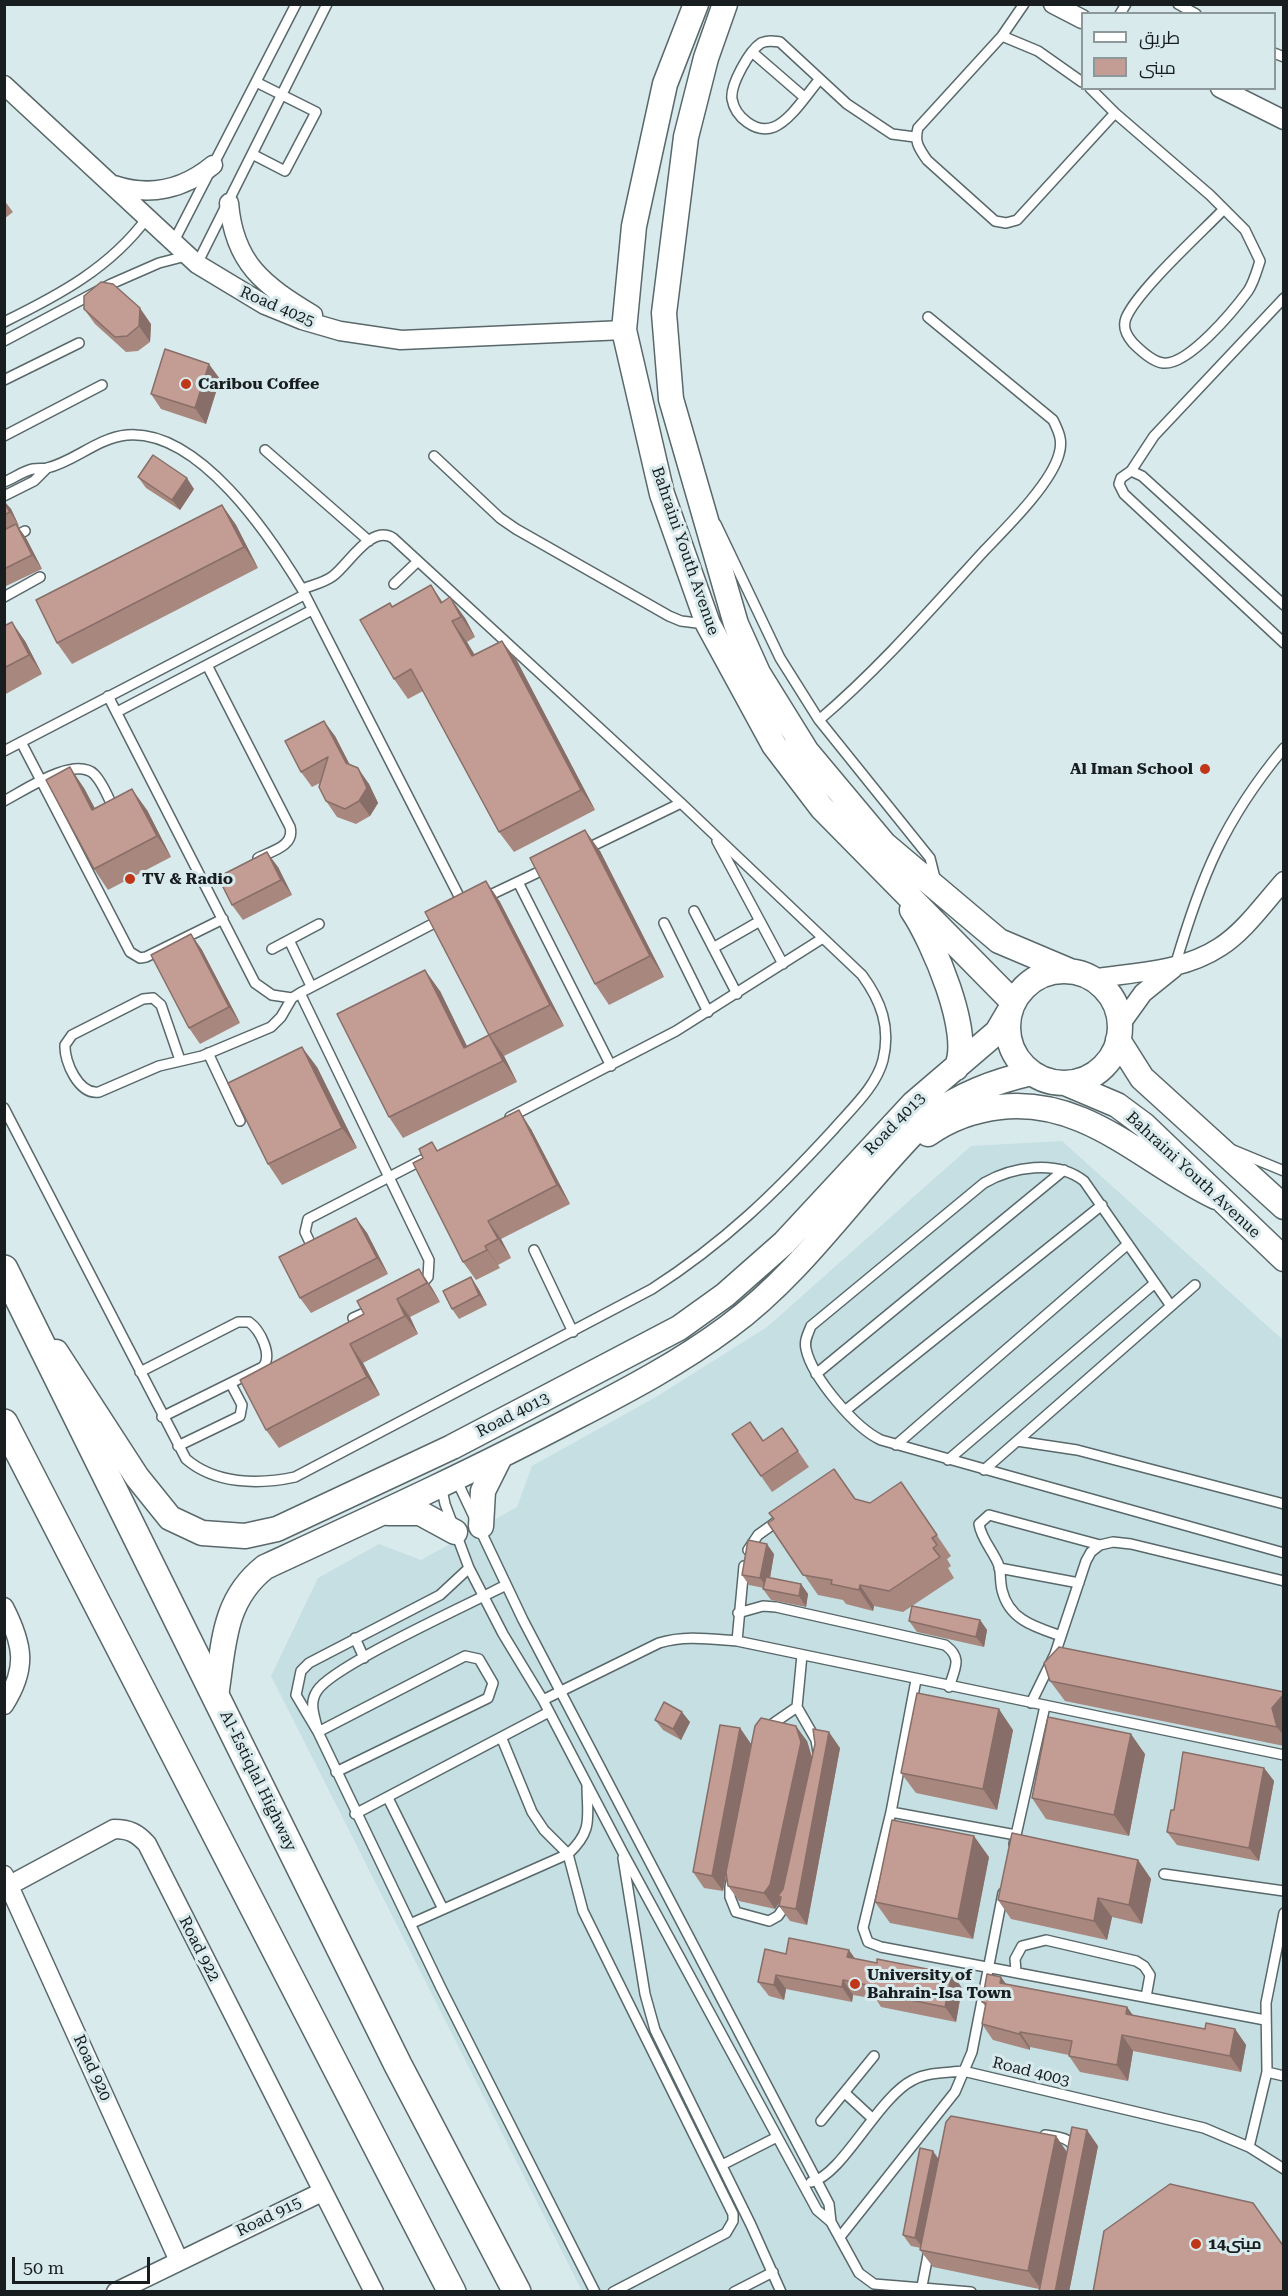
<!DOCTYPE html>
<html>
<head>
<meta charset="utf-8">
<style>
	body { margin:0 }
	#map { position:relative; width:1288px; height:2296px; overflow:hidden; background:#d9eaec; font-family:"Roboto Serif",Cairo,serif }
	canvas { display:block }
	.frame { position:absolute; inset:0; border:6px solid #181e1f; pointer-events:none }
	.legend { position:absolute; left:1081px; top:12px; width:195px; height:78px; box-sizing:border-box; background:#d9eaec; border:2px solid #8c989a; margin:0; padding:8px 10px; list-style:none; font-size:18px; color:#181e1f }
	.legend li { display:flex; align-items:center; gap:12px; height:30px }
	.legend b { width:30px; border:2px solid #8c989a }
	.scale { position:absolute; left:12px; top:2257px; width:138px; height:27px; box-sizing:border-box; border:3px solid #181e1f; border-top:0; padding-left:8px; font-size:18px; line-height:21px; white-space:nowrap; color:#181e1f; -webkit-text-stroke:4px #d9eaec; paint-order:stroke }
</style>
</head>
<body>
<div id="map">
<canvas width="1288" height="2296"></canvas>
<div class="frame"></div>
<ul class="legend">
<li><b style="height:8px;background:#fff"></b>طريق</li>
<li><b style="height:16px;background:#c39d94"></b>مبنى</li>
</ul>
<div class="scale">50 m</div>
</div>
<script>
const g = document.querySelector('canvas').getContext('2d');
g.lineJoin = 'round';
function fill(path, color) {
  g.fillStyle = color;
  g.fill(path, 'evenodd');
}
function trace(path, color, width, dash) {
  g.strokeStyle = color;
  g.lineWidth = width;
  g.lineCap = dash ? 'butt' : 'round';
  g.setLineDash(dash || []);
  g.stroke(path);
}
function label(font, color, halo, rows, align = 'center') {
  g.font = font + ' "Roboto Serif",Cairo,serif';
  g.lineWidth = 6;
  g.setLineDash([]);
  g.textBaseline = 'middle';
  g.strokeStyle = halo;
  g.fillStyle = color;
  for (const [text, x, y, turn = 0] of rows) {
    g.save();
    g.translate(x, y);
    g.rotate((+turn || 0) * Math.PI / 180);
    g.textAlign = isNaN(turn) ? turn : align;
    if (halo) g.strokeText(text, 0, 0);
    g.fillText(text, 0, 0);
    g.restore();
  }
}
fill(new Path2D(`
	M1062,1141l221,199v951h-701l-311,-615 47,-98 61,-34 42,16 96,-53 15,-41 124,-69 111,-70 204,-181z`), '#c5dfe3');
const lane = new Path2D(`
	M1024,4l-22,32 -84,92c-4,14 1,20 9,32l68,61 11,2 11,-3 98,-107 -25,-25
	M1178,4l18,10
	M1120,14l6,-10
	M1002,36l36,15 44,31
	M752,52l52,45
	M1274,53l10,4
	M819,80c-12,14 -28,40 -45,47 -18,7 -39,-10 -42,-28 -2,-14 17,-48 29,-56 7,-3 12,-2 19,-1l67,62 45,30 23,3
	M1115,113l95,82 35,35 15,31c-3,9 -6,21 -12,30 -14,19 -60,75 -85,72 -10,-1 -23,-13 -30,-20 -6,-7 -11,-15 -7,-25 11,-27 75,-85 98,-109
	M252,154l33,17 31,-59 -60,-30
	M173,243l123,-239
	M197,264l130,-260
	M4,322c55,-27 106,-54 143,-104
	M4,341l107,-57 48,-21 27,-7
	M4,380l75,-37
	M4,436l98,-51
	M265,450l104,91
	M434,456l66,62 16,11 153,87 12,5 24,3
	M1131,471l23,-35 130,-138
	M4,482c10,-4 19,-11 29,-13 5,-1 10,0 14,-1 27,-6 50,-30 80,-33 72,-6 143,101 175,154l162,317
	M4,496l30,-15 13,-13
	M716,524l64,134 39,62 111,138 6,24
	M4,542l21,-11
	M394,584l24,-23
	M4,597l36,-20
	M1284,605l-142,-129 -11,-5 -10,7 -2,6 5,10 160,149
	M207,665l83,162c5,19 -18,24 -32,31
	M108,696l147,287 17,12 20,3
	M117,712l195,-102
	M819,720c60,-51 112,-111 165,-169 22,-23 67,-67 75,-97 4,-13 0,-22 -6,-34l-125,-103
	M21,742l109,210 10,6 6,-1 77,-38
	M4,751l300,-156
	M4,801c21,-11 70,-45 90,-27 9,9 15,25 20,36
	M717,841l66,123
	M584,850l97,-47
	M518,882l93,184
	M484,898l63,-30
	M694,911l43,83
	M664,923l44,89
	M289,940l22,46
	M713,948l47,-27
	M272,949l47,-25
	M1175,966c26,-89 49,-146 109,-218
	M300,993l129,267 -1,17 -10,11
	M208,1053l32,68
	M180,1060l-19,-55 -8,-7 -10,1 -71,36 -7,10c-1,17 14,50 34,47l60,-26 43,-10 69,-29 10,-10 11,-19 8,-5 142,-74
	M4,1108l182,351c29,25 72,26 109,18l357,-188c73,-47 123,-96 181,-159 18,-21 43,-43 50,-70 8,-33 -2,-59 -21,-85l-181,-172 -288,-265c-22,-14 -44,26 -60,38 -9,7 -21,9 -31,13
	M510,1117l166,-86 147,-93
	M1233,1150l51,21
	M534,1250l39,82
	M314,1251l-9,-19 3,-13 114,-59
	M1171,1306l-87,-125c-28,-22 -72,-14 -100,2l-173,143c-3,8 -7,14 -5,23 6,28 49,79 75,91l403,113
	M353,1318l20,-9
	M140,1372l98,-50h11c11,8 24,33 14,45l-101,50
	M816,1374l248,-204
	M846,1410l256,-205
	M1017,1441l60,9 207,54
	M896,1445l232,-201
	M178,1446l62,-30 2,-11 -11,-21
	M948,1460l207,-177
	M984,1470l211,-185
	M456,1479l67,141 306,584 2,18
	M441,1485l4,19 24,64 34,66 40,66 79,151 195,359 14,12 28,51 15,11 97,8
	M748,1550l10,-15 21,-15
	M469,1568l-29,27 -131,68 -8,8 -5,24 22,37 123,256 154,304
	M999,1568l80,15
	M738,1613l25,-7 13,1 169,38c18,13 10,23 4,42
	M1061,1636c-26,-9 -52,-16 -59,-46 -2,-8 -1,-16 -3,-24 -5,-14 -18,-27 -20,-42l10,-9 111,30
	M355,1638l9,20
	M737,1641l7,-75
	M916,1680l-25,132 -28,116 5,14 13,5 384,73
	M543,1700l116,-57c26,-8 51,-4 78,-2l547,114
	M1031,1703l24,-49 31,-93 5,-9 9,-7 13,-3 18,2 153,37
	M797,1707l19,33 3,18 -32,145 -9,13 -9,5 -33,-9 -6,-15v-10l29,-147 9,-13z
	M797,1707l5,-52
	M317,1727c-3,-13 -8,-24 0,-36 15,-25 155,-88 189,-106
	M318,1732l147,-76 14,3 14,24 -5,15 -152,74
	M502,1739l30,73 12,18 24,24 15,57 150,303v7l-7,12 -113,59
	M388,1798l55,111
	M891,1812l125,23
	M355,1814l194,-102
	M1014,1844l31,-138
	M623,1858l22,136 10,36 96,195 30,67
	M1164,1874l120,17
	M410,1924l158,-70c26,-24 19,-37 19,-70
	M1016,1971l-1,-12 7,-13 24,-6 90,21 8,5 6,9 -4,22
	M1267,2072l17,4
	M845,2093l28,26
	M821,2121l53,-65
	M1045,2135c13,2 25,2 31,15
	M1249,2147l18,-75 -1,-69 18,-90
	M722,2165l55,-28
	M811,2182c31,-6 67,-85 102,-102 15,-8 33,-7 50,-9l241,57 45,19 35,22
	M840,2237l115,-145 17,-40 31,-159
	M922,2286l7,-36
	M734,2292l39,-20`);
const street = new Path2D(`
	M1053,4l29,15
	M4,85l193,179 68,41 37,15 38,11 61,9 223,-10
	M1220,88l64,32
	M114,185c36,12 70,4 99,-20
	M229,203c5,61 35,82 84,112
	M1091,979c43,-7 91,-7 129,-32 25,-16 44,-44 64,-66
	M1120,1025l23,-32 31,-25
	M4,1607c19,37 24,61 0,98
	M4,1875l175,386
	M10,1885l104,-56c15,0 23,4 33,15l227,448
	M116,2292l206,-100`);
const secondary = new Path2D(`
	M696,4l-31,80 -31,142 -10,104 38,164 46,130 66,121 48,63 191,194
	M725,4l-19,54 -20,79 -22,176 7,86 65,225 22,49 49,79 77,92 115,97 71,30
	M912,910c20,29 62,125 44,158
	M1008 1027a56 56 0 1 1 112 0a56 56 0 1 1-112 0Z
	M1118,1040l24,38 142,129
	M1065,1083l52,22 27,20 140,134
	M928,1134c21,-15 46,-24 72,-27 86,-10 144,56 216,90
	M56,1352l81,125 33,41 32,15 43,3 32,-7 175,-82 227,-119 46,-33 59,-52 130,-140 83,-71 13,-22
	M388,1513h32l35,19
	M481,1526l2,-35 17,-34
	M216,1696c8,-50 6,-95 49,-129 104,-48 209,-96 311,-150 52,-27 105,-55 152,-90 79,-58 132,-143 201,-210 32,-23 64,-35 102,-44`);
const primary = new Path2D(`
	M4,1269l394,796 119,227
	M4,1423l448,869`);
trace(lane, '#59686a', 12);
trace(street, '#59686a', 21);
trace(secondary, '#59686a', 27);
trace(primary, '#59686a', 30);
trace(lane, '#fff', 9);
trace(street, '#fff', 18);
trace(secondary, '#fff', 24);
trace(primary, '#fff', 27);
fill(new Path2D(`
	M4,200l9,12 -9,7z
	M84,309l67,15 -1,18 -12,9 -12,1 -31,-28z
	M220,379l-14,45 -45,-15 -10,-15z
	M138,477l56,12 -14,21 -34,-22z
	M4,501l7,8 8,17 -1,1 8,11 16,31 -38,18z
	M222,505l14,20 22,43 -186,96 -15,-21z
	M431,585l11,17 23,16 10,19 -8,5 8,13 27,-14 15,20 78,149 -81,42 -15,-20 -76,-141 -15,8 -14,-20 -2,-72z
	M4,626l21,15 17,33 -38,21z
	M335,736l15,29 19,19 9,19 -8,13 -14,8 -19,-7 -11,-16 -6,-18 -8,4 -11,-15z
	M84,788l11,21 52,1 24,47 -63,33 -14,-21z
	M600,851l64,126 -55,28 -14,-21z
	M278,867l14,28 -49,25 -11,-15z
	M486,881l14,21 64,124 -60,30 13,26 -114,56 -14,-21 51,-126 27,55 22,-11z
	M191,934l11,16 38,73 -40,21 -11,-16z
	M317,1067l40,81 -75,37 -14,-21z
	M531,1129l39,75 -69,35 10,19 -13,7 2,3 -24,12 -13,-18 -31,-120 6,9z
	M356,1218l11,15 21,41 -77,39 -11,-15z
	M419,1269l13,19 8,14 -30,15 8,17 -55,29 17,32 -101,53 -13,-18 98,-116z
	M478,1288l9,17 -28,14 -7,-10z
	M782,1428l27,39 -37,25 -40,-58 31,7z
	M855,1500l15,3h45l36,53 -4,3 4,7 -3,2 6,10 -51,34 -29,-6 -1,5 -27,-7 -3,-4 -25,-5 -50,-72z
	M774,1554l-4,24 31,6 7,10 -2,13 -35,-7 -8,-11 1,-1 -15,-3 -7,-10z
	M980,1620l7,10 -3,17 -67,-15 -8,-11z
	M1050,1681l234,11v54l-219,-45z
	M655,1720l35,2 -9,18 -18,-10z
	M740,1728l11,16 56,-3 5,16 28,-9 -33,177 -17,-4 -11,-15 1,-5 -5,8 -36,-8 -11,-15 -2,-11 -3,16 -19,-3 -11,-16z
	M1013,1730l-16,80 -81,-17 -15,-20z
	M1145,1754l-16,82 -83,-17 -14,-21z
	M1264,1768l10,13 -15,80 -82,-16 -10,-13 7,-22z
	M989,1857l-16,82 -83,-16 -15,-21z
	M1138,1860l13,19 -9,45 -30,-7 -5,23 -96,-21 -13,-19z
	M786,1954l69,5 22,4 75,11 10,14 -6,34 -75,-15 -5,-8 -23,-4 -1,7 -66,-13 -2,11 -15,-4 -11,-14z
	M1006,1984l121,23 6,8 72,14h30l11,16 -5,27 -108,-21 -5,30 -48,-9 -11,-16v-1l-39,-8v3l-37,-10 -11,-16 4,-17 -4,-5z
	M1056,2136l11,16 31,-6 -29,146h-30v-3l-106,-22 -13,-17 1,-2 -10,-2 -8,-11 36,-76z`), '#a8877f');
fill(new Path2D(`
	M140,308l11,16 -1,18 -11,-16z
	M209,364l11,15 -14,45 -11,-16z
	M187,478l7,11 -14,21 -8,-10z
	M4,501l7,8 8,17 -9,-14z
	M222,505l14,20 22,43 -14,-21z
	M16,524l10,14 16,31 -10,-14z
	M431,585l14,21 10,18 -14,-21z
	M450,597l15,21 10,19 -14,-20z
	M452,621l15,21 20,35 -15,-21z
	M12,622l13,19 17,33 -13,-19z
	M502,641l15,20 78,149 -14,-20z
	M324,721l11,15 22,43 -11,-16z
	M70,767l14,21 23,43 -15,-21z
	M358,768l11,16 9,19 -8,13 -11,-15z
	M132,789l15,21 24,47 -14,-21z
	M585,830l15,21 64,126 -14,-21z
	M267,852l11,15 14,28 -11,-15z
	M486,881l14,21 64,124 -14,-21z
	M191,934l11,16 38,73 -11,-16z
	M425,970l15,21 38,78 -14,-21z
	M489,1035l15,21 13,26 -14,-21z
	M302,1047l15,20 40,81 -15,-20z
	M519,1110l12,19 39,75 -13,-19z
	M356,1218l11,15 21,41 -11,-16z
	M488,1221l13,18 10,19 -13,-19z
	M485,1246l13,19 2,3 -13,-18z
	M419,1269l13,19 8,14 -13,-19z
	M471,1277l7,11 9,17 -8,-10z
	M397,1299l13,18 8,17 -13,-18z
	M350,1344l13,19 17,32 -13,-18z
	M767,1544l7,10 -6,35 -8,-11z
	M801,1584l7,10 -2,13 -7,-11z
	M860,1585l14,21 -1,5 -14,-21z
	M980,1620l7,10 -3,17 -8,-10z
	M1284,1694v42l-7,-9 -5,-19z
	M999,1709l14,21 -16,80 -14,-21z
	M682,1712l8,10 -9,18 -8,-11z
	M796,1726l11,15 5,17 -31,139 -3,-1 3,4 -6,9 -11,-16z
	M740,1728l11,16 -28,147 -11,-15z
	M829,1732l11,16 -33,177 -11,-16z
	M1131,1734l14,20 -16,82 -15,-21z
	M1264,1768l10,13 -15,80 -10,-13z
	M974,1836l15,21 -16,82 -15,-20z
	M1138,1860l13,19 -9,45 -13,-19z
	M1098,1898l14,19 -5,23 -13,-19z
	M849,1950l10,14 -12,-7z
	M952,1974l10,14 -6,34 -11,-15z
	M776,1975l10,14 -2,11 -10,-15z
	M1001,1977l11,15 -12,-9z
	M843,1980l10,15 -1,7 -10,-15z
	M1127,2007l11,16 -12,-9z
	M1235,2029l11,16 -5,27 -11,-16z
	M1020,2032l10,15v3l-11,-16z
	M1122,2035l11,16 -5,30 -11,-16z
	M1087,2130l11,16 -29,146h-14z
	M1056,2136l12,18 -27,135 -13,-18z
	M933,2151l7,10 -17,87 -8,-10z`), '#886e68');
const building = new Path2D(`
	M101,282l12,2 27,24 -1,18 -12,10 -12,1 -31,-28v-13z
	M165,349l44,15 -14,44 -44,-14z
	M153,455l34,23 -15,22 -34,-23z
	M4,503l6,9 -6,3z
	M222,505l22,42 -187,96 -21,-43z
	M16,524l16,31 -28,14v-39z
	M431,585l10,18 9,-6 11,20 -9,4 20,35 30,-15 79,149 -82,42 -88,-163 -17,10 -34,-59 30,-17 2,4z
	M12,622l17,33 -25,13v-42z
	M324,721l22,42 12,5 9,20 -8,13 -14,8 -19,-8 -7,-14 9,-30 -27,15 -16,-31z
	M70,767l22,43 40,-21 25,47 -63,33 -48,-89z
	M585,830l65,126 -55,28 -65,-126z
	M267,852l14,28 -49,25 -14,-28z
	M486,881l64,124 -61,30 -64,-123z
	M191,934l38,73 -40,21 -38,-73z
	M425,970l39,78 25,-13 14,26 -114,56 -52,-103z
	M302,1047l40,81 -74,36 -40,-81z
	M519,1110l38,75 -69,36 10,18 -13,7 2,4 -24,12 -50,-99 10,-5 -4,-9 13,-7 5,9z
	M356,1218l21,40 -77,40 -21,-41z
	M419,1269l8,14 -30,16 8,17 -55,28 17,33 -101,53 -26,-50 124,-66 -7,-13z
	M471,1277l8,18 -27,14 -9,-18z
	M750,1422l13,19 19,-13 16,23 -37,25 -29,-42z
	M834,1469l21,30 15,4 31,-21 36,53 -5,3 5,7 -4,3 7,9 -51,34 -29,-6 -1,5 -28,-6 1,-4 -29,-5 -35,-52 6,-4 -5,-6z
	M748,1540l19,4 -7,34 -18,-3z
	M766,1577l35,7 -2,12 -36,-7z
	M912,1606l68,14 -4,17 -67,-16z
	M1059,1647l225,45v2l-12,14 5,19 -227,-46 -6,-18z
	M917,1693l82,16 -16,80 -82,-16z
	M664,1702l18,10 -9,17 -18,-9z
	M1048,1717l83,17 -17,81 -82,-17z
	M761,1718l35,8 5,16 -31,143 -6,8 -36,-7 -2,-14 29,-146z
	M720,1725l20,3 -28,148 -19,-4z
	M813,1729l16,3 -33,177 -17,-3 2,-9 -3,-1 5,-7 32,-145z
	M1183,1752l81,16 -15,80 -82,-16 4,-22h3z
	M892,1820l82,16 -16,83 -83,-17z
	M1012,1833l126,27 -9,45 -31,-7 -4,23 -96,-21z
	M789,1938l60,12 -2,7 30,6v-4l75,15 -7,33 -74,-15 1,-6 -29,-6 -1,7 -66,-12 -2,10 -16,-3 7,-33 21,5z
	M987,1974l14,3 -1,6 127,24 -1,7 79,15 1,-6 29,6 -5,27 -108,-21 -5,30 -48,-9 3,-15 -52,-9 -1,2 -37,-10 4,-21 -4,-1z
	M951,2116l105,20 -28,135 -108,-21 26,-128z
	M1072,2127l15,3 -32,162h-16z
	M920,2148l13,3 -18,87 -12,-3z
	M1170,2184l83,19 31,44v45h-191l11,-61z`);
fill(building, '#c39d94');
trace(building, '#886e68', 1.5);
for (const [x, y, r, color] of [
	[186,384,6,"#c03619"],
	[1205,769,6,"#c03619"],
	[130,879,6,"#c03619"],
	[855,1984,6,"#c03619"],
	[1196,2244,6,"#c03619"]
]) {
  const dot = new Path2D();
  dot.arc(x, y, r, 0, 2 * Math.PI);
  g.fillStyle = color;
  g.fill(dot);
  trace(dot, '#d9eaec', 2);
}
label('16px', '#181e1f', '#d9eaec', [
	["Road 4025",277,307,23],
	["Bahraini Youth Avenue",685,551,71],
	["Road 4013",895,1124,-46],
	["Bahraini Youth Avenue",1193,1175,43],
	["Road 4013",513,1415,-27],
	["Al-Estiqlal Highway",258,1781,64],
	["Road 922",199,1949,63],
	["Road 920",92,2068,66],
	["Road 4003",1031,2072,14],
	["Road 915",269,2217,-26]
]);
label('bold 16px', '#181e1f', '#d9eaec', [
	["Caribou Coffee",198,384],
	["Al Iman School",1193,769,"right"],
	["TV & Radio",142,879],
	["University of",867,1975],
	["Bahrain-Isa Town",867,1993],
	["مبنى14",1208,2244]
], 'left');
</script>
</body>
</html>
